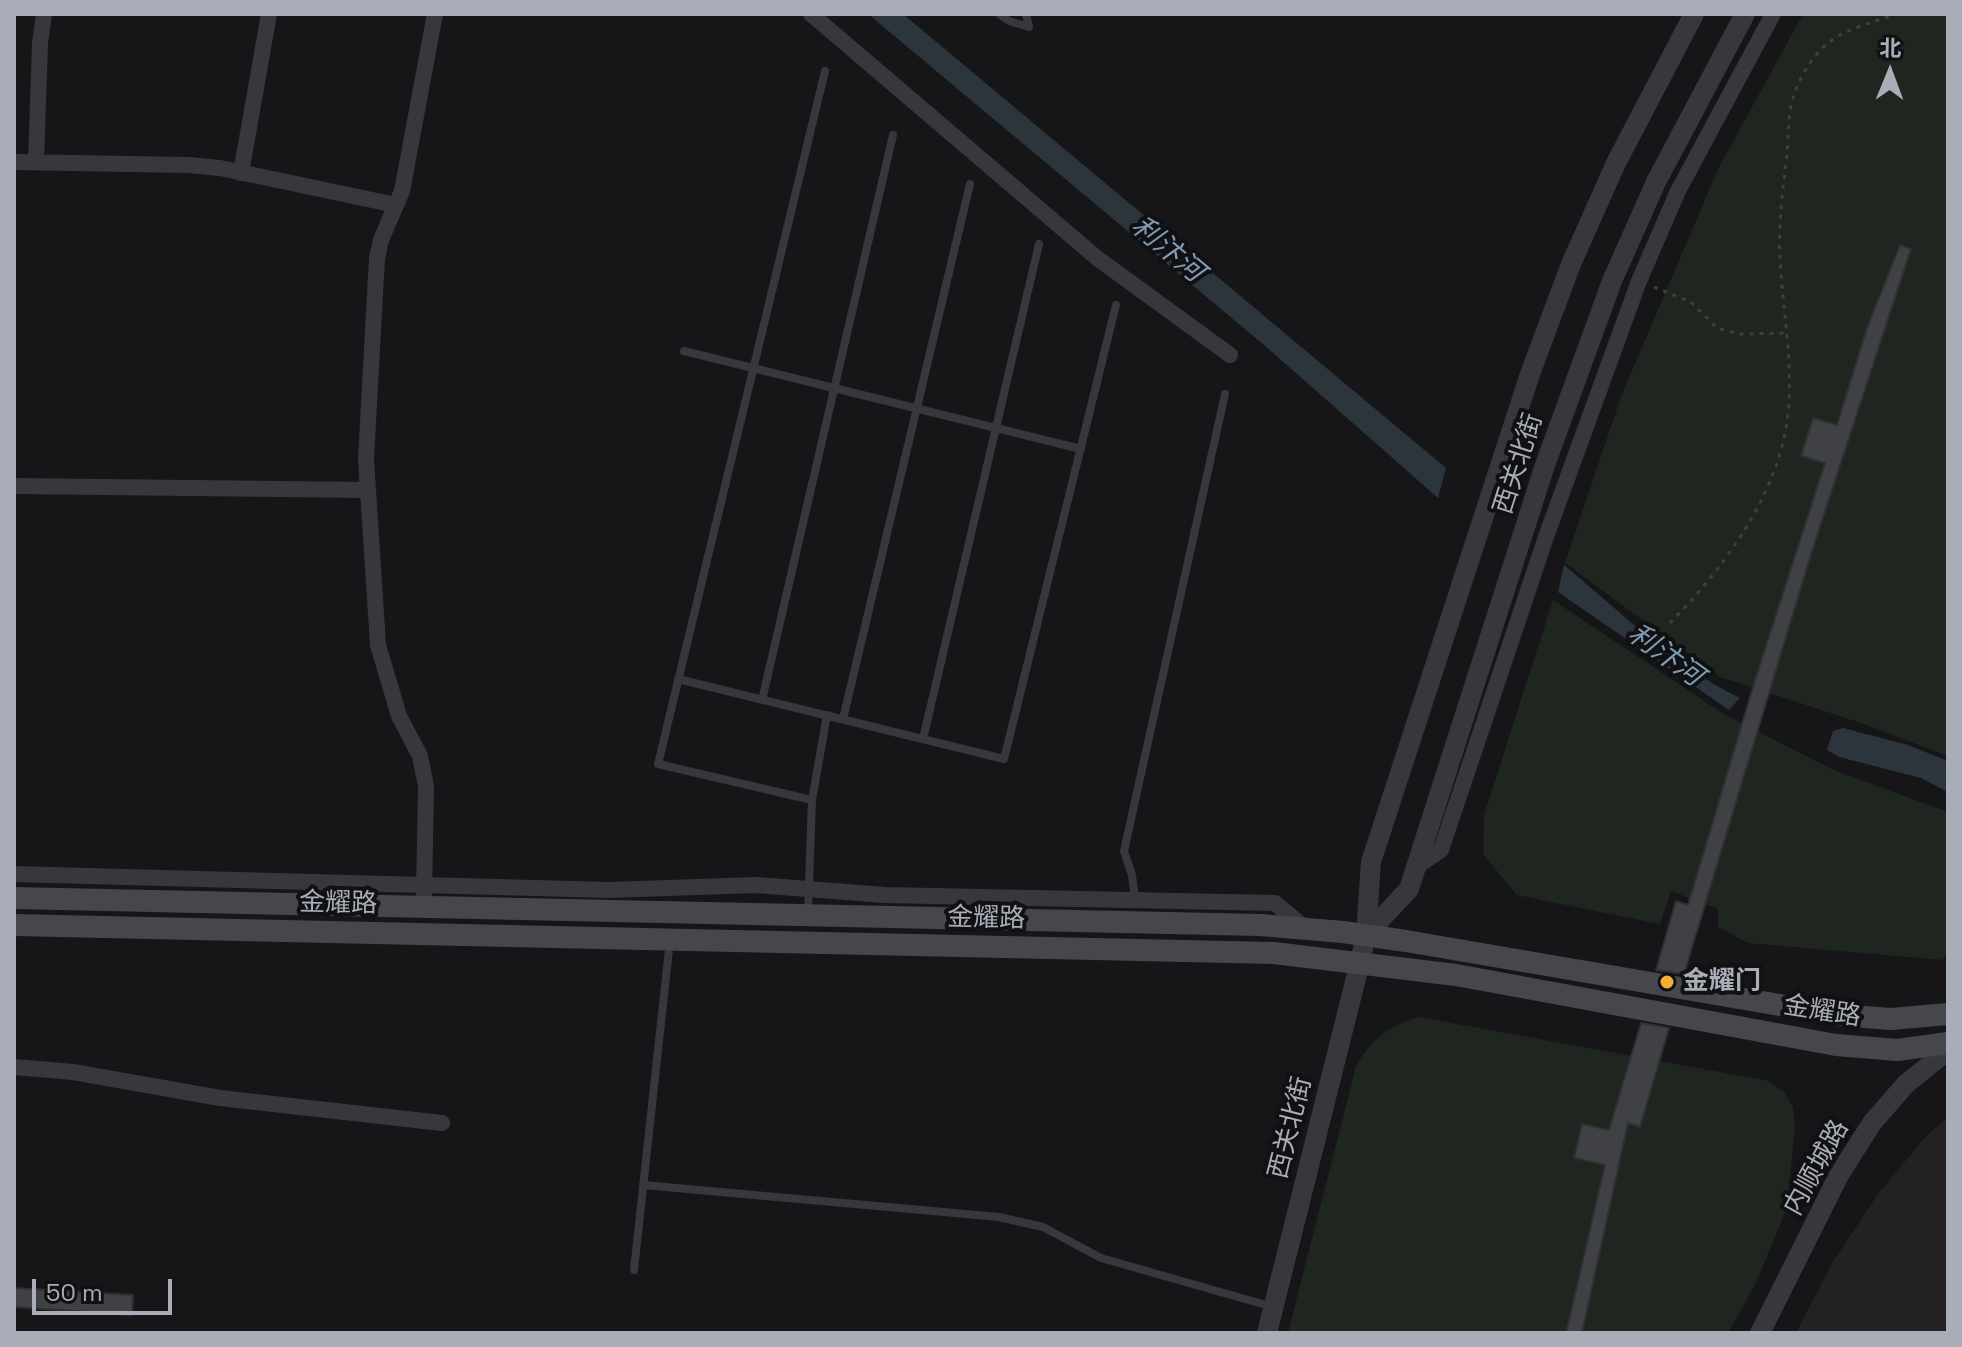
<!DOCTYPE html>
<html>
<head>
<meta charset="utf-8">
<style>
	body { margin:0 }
	#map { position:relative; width:1962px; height:1347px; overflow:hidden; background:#161618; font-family:"Space Grotesk","Noto Sans SC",sans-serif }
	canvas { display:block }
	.frame { position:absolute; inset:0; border:16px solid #a8adb8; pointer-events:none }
	.north { position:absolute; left:1850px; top:32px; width:80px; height:80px; -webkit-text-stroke:6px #111113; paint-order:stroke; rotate:1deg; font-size:22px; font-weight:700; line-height:32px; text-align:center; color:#a8adb8 }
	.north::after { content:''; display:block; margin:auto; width:28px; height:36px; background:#a8adb8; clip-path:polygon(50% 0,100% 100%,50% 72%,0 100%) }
	.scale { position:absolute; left:32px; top:1279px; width:140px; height:36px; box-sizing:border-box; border:4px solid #a8adb8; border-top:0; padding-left:10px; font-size:24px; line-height:28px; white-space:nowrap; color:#a8adb8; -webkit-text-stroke:6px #111113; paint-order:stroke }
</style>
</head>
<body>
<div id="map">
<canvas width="1962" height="1347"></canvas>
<div class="frame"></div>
<div class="north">北</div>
<div class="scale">50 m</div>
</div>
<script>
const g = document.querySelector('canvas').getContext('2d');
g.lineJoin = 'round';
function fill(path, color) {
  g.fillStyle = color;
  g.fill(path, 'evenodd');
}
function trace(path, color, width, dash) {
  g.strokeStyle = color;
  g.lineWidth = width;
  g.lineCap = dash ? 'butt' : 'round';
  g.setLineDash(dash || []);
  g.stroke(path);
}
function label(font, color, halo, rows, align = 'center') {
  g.font = font + ' "Space Grotesk","Noto Sans SC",sans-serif';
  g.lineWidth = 8;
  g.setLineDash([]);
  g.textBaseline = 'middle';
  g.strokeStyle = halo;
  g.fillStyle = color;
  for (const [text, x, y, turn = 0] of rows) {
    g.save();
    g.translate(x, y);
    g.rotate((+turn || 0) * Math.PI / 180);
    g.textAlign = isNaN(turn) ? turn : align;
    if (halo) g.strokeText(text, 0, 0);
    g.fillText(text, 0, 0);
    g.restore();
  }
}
fill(new Path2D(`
	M1948,1117v216h-152l35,-68 47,-71 48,-58z`), '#222225');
fill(new Path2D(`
	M1803,14h145v742l-84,-32 -144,-47 -155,-114 57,-169 96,-225z
	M1553,600l172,115 109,55 114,42v142l-6,6 -194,-17 -30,-16v-18l-47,-18 -11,33 -143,-29 -34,-41 1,-39z
	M1419,1017l350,64 15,11 9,15 2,19 -8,82 -32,77 -27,48h-440l68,-267c16,-27 33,-41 63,-49z`), '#1e261f');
fill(new Path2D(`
	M868,14h35l543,454 -8,30 -174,-153z
	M1564,565c55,45 112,103 176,133l-11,12 -171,-118z
	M1843,728l65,17 40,16v31l-27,-14 -82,-21 -12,-7 6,-19z`), '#2c353c');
const building = new Path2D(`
	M1900,245l11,4 -98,299 -129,426 -28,-4 20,-69 12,4 68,-228 69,-214 -24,-7 12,-38 24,7 30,-97z
	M1641,1023l28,5 -29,99 -12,-4 -46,210h-16l39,-168 -31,-7 8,-34 27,6z
	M14,1288l119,7 -1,20 -118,-8z`);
fill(building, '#404145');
trace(building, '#303034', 2);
trace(new Path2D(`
	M1654,287l37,15 26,26 23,6 48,-1
	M1670,623c47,-48 92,-107 111,-173 18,-63 2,-129 -1,-193 -2,-34 3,-69 7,-103 1,-16 1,-33 4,-48 5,-24 21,-52 41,-66 18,-13 42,-17 62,-26`), '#3d3f44', 3, [4, 6]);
trace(new Path2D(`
	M999,14l10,7 20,6 -3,-13
	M684,351l397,98
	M678,679l326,80 112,-454
	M762,700l131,-565
	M843,719l127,-535
	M923,739l116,-495
	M812,800l15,-85
	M1135,899l-3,-24 -8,-24 101,-457
	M808,913l4,-113 -154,-36 167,-693
	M643,1185l356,32 44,10 58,31 172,49
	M634,1270l36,-330`), '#37383d', 8);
trace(new Path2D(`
	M811,14l286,244 133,97
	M14,162l174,3 32,3 176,37
	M36,162l4,-119 4,-29
	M241,173l28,-159
	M14,486l354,4
	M1415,868l26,-18 106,-316 92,-253 39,-90 95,-177
	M14,874l595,16 147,-5 129,10 390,8 31,26
	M424,895l2,-109 -6,-30 -21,-40 -21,-71 -12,-186 11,-201 4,-18 21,-49 33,-177
	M14,1067l59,5 147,26 222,25`), '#37383d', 16);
trace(new Path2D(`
	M1366,935l43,-46 136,-424 67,-184 44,-99 89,-168
	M1267,1333l93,-371 6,-27 5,-73 159,-488 41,-110 45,-101 78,-149
	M1760,1333l79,-158 33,-52 34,-39 42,-34`), '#37383d', 20);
trace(new Path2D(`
	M14,898l1246,27 83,7 63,9 432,74 53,4 57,-5
	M14,925l1260,28 182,22 380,70 61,5 51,-7`), '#45474d', 22);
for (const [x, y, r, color] of [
	[1667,982,8,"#f2b134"]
]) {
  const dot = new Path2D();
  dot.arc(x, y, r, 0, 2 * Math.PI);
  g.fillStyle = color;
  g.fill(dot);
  trace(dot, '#111113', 3);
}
label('26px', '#a8adb8', '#111113', [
	["西关北街",1519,464,-72],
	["金耀路",338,904,1],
	["金耀路",986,919,1],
	["金耀路",1822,1012,9],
	["西关北街",1291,1128,-76],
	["内顺城路",1817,1168,-61]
]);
label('bold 26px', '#a8adb8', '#111113', [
	["金耀门",1683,982]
], 'left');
label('italic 28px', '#7f9bb3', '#111113', [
	["利汴河",1167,250,40],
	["利汴河",1665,656,36]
]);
</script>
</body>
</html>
